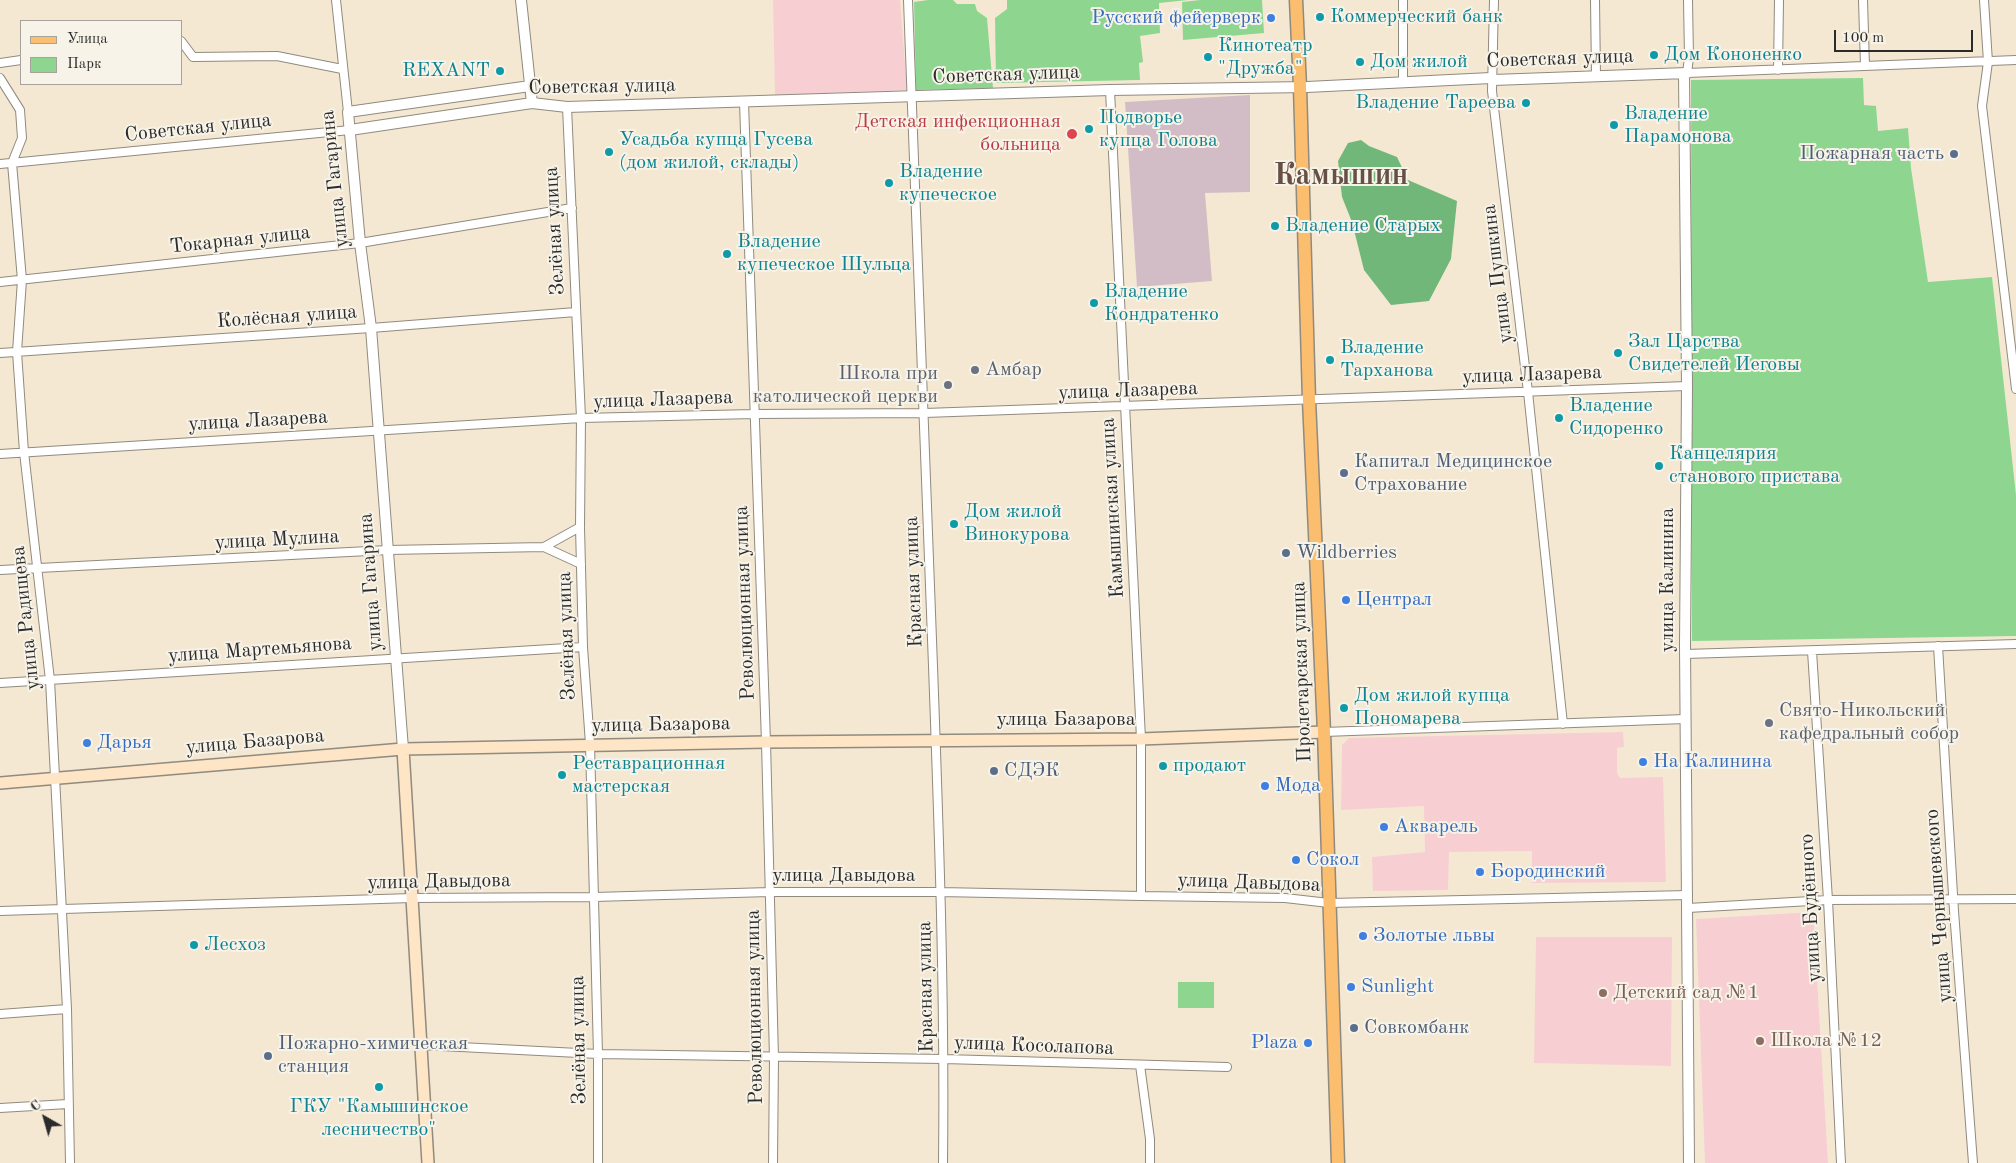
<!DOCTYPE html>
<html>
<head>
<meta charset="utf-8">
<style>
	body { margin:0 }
	#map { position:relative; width:2016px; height:1163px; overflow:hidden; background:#f5e8d3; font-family:"Old Standard TT",serif }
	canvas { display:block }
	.legend { position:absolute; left:20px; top:20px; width:162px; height:65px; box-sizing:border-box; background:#f7f3e8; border:1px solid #a5a39c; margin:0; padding:6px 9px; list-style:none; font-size:15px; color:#2b2b2b }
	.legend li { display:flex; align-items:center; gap:10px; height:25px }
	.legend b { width:25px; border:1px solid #a5a39c }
	.north { position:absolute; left:20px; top:1093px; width:50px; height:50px; -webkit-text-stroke:4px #f7f3e8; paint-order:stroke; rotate:322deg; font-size:14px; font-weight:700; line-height:20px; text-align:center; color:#2b2b2b }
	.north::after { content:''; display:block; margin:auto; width:18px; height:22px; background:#2b2b2b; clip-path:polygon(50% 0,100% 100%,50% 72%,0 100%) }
	.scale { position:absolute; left:1834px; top:30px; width:139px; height:22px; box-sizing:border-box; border:2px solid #2b2b2b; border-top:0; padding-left:6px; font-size:15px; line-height:18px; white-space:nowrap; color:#2b2b2b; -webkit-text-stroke:4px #f7f3e8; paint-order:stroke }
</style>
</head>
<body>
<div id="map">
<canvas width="2016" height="1163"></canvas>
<ul class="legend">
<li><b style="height:6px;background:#fbbd6e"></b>Улица</li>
<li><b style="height:14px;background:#8ed690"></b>Парк</li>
</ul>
<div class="north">С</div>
<div class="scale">100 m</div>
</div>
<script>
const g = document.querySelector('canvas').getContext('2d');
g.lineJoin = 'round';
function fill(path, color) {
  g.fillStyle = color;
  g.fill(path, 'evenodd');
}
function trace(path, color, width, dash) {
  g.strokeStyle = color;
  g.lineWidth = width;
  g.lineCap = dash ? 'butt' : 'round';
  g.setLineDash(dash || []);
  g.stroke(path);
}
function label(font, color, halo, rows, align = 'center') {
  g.font = font + ' "Old Standard TT",serif';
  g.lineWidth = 4;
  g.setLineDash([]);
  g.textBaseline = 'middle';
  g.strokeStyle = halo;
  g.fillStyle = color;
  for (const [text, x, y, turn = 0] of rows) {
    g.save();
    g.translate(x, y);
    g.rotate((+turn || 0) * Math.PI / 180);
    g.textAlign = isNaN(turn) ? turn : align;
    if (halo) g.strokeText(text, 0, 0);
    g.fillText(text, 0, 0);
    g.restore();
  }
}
fill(new Path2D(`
	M773,0h127l7,90 -132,5z
	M1623,732l1,15 -7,1v25l3,5 43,-1 3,105 -134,1v-32l-83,1 -1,38 -75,1 -1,-34 53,-5 -1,-46 -83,4 1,-65 7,-7z
	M1813,912l15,251h-123l-9,-244z
	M1536,937h136l-1,129 -137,-3z`), '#f7cfd2');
fill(new Path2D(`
	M1250,95v97l-45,1 7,88 -75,6 -12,-185z`), '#d2bdc6');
fill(new Path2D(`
	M928,0h25l4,4h18l2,7 10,7 6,70 -77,2 -2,-88z
	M1007,0h181l-29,3 1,30 -20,3 3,26 -4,1 1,17 -144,3 -1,-65 12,-9z
	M1200,0h62l2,33 -81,7 -1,-38z
	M1863,78l1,27 12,1 2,25 30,-3 3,40 17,114 64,-5 24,218v141l-324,5 -1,-561z
	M1178,982h36v26h-36z`), '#8ed690');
fill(new Path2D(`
	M1361,140l8,6 28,11 11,23 49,21 -6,58 -22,42 -38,4 -27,-35 -12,-48 -10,-25 -4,-36 10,-18z`), '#72b77a');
const minor = new Path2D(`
	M336,0l12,112
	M908,0c9,222 18,444 25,666 6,166 12,331 10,497
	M1403,0v83
	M1494,0l-2,91 36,301 35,332
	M1595,0l1,76
	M1688,0l1,58 -2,15 329,-13
	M1863,0l2,66
	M1984,0l4,62 -6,44 34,283
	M181,41l12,16 84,-1 65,13
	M0,63l21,-3
	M1778,70l1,-70
	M0,78l20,32 2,28 -10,25 10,117 -5,72 7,100 26,228 17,329 3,154
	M1110,90l31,649v157
	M744,102l22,640 8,316 -1,105
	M567,107l14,311 -1,109 3,120 7,97 8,310v109
	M0,164l350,-34
	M0,282l360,-39 212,-35
	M0,353l371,-25 205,-16
	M0,454l581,-36 173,-4 171,-1 762,-27
	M544,547l37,17
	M0,570l388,-20 156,-3 36,-20
	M1938,646l16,265 19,252
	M1812,651l16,249 13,263
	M1685,654l331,-10
	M0,683l583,-36
	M1324,732l361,-13
	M1688,908l140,-8 188,-1
	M0,911l412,-13 182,-1 176,-5h170l201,4 144,2 44,5 359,-8
	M0,1014l67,-5
	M421,1045l177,9 346,5 283,8
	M1140,1065l10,74v24
	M0,1108l68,-4`);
const tertiary = new Path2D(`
	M521,0l11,103
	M1687,73l-3,1 3,312 -2,260 4,517
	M350,130l182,-27 35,4 543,-17 197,-3 184,-9 2,2 194,-7
	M403,749l-32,-421 -11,-85 -12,-131 182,-26`);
const secondary = new Path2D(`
	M403,749l25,414
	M0,783l403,-34 363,-7 375,-3 183,-7`);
const primary = new Path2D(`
	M1296,0l4,87 9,313 15,332 14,431`);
trace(minor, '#908a7f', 10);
trace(tertiary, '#908a7f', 12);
trace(secondary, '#908a7f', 14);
trace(primary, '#908a7f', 15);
trace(minor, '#fff', 8);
trace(tertiary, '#fff', 10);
trace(secondary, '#fde5c5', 11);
trace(primary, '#fbbd6e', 12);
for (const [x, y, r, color] of [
	[1320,17,5,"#0f9aa8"],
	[1271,18,5,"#3f7fe0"],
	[1654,55,5,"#0f9aa8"],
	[1208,57,5,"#0f9aa8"],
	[1360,62,5,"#0f9aa8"],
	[500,71,5,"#0f9aa8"],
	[1526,103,5,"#0f9aa8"],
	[1614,125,5,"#0f9aa8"],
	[1089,129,5,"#0f9aa8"],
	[1072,134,6,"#e0444e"],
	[609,152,5,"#0f9aa8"],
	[1954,154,5,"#5c6f8a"],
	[889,183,5,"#0f9aa8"],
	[1275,226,5,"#0f9aa8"],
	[727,254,5,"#0f9aa8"],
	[1094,303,5,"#0f9aa8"],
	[1618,353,5,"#0f9aa8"],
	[1330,360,5,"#0f9aa8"],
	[975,370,5,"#6b7280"],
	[948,385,5,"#6b7280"],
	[1559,418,5,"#0f9aa8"],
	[1659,466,5,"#0f9aa8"],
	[1344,473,5,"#5c6f8a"],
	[954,524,5,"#0f9aa8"],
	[1286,553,5,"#5c6f8a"],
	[1346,600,5,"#3f7fe0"],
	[1344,708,5,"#0f9aa8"],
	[1769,723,5,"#6b7280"],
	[87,743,5,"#3f7fe0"],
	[1643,762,5,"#3f7fe0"],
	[1163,766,5,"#0f9aa8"],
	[994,771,5,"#5c6f8a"],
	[562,775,5,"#0f9aa8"],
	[1265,786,5,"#3f7fe0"],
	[1384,827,5,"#3f7fe0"],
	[1296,860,5,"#3f7fe0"],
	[1480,872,5,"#3f7fe0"],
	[1363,936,5,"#3f7fe0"],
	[194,945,5,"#0f9aa8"],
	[1351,987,5,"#3f7fe0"],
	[1603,993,5,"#8d6e63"],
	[1354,1028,5,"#5c6f8a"],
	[1760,1041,5,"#8d6e63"],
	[1308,1043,5,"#3f7fe0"],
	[268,1056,5,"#5c6f8a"],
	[379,1087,5,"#0f9aa8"]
]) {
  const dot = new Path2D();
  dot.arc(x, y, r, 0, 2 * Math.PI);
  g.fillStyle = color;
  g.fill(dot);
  trace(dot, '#f7f3e8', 2);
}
label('20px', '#0d838f', '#f7f3e8', [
	["Коммерческий банк",1330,17],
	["Кинотеатр",1218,46],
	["\"Дружба\"",1218,69],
	["Дом Кононенко",1664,55],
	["Дом жилой",1370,62],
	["REXANT",490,71,"right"],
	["Владение Тареева",1516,103,"right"],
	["Владение",1624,114],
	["Парамонова",1624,137],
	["Подворье",1099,118],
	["купца Голова",1099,141],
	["Усадьба купца Гусева",619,140],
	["(дом жилой, склады)",619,163],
	["Владение",899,172],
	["купеческое",899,195],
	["Владение Старых",1285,226],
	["Владение",737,242],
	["купеческое Шульца",737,265],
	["Владение",1104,292],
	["Кондратенко",1104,315],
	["Зал Царства",1628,342],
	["Свидетелей Иеговы",1628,365],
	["Владение",1340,348],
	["Тарханова",1340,371],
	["Владение",1569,406],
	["Сидоренко",1569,429],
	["Канцелярия",1669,454],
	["станового пристава",1669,477],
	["Дом жилой",964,512],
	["Винокурова",964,535],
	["Дом жилой купца",1354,696],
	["Пономарева",1354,719],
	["Реставрационная",572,764],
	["мастерская",572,787],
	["продают",1173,766],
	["Лесхоз",204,945],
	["ГКУ \"Камышинское",379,1107,"center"],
	["лесничество\"",379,1130,"center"]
], 'left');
label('20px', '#366cbe', '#f7f3e8', [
	["Русский фейерверк",1261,18,"right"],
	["Централ",1356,600],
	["Дарья",97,743],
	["На Калинина",1653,762],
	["Мода",1275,786],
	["Акварель",1394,827],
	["Сокол",1306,860],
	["Бородинский",1490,872],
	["Золотые львы",1373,936],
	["Sunlight",1361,987],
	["Plaza",1298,1043,"right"]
], 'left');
label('20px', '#2b2b2b', '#f7f3e8', [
	["Советская улица",1560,59,-2],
	["Советская улица",1006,75,-2],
	["Советская улица",602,87,-1],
	["Советская улица",198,128,-6],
	["улица Гагарина",335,179,-96],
	["Зелёная улица",555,231,-93],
	["Токарная улица",240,240,-6],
	["улица Пушкина",1498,274,-97],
	["Колёсная улица",287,317,-4],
	["улица Лазарева",1532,375,-2],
	["улица Лазарева",1128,391,-2],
	["улица Лазарева",663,400,-2],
	["улица Лазарева",258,421,-3],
	["Камышинская улица",1113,508,-93],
	["улица Мулина",277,540,-3],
	["улица Калинина",1668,580,-90],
	["улица Гагарина",371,582,-94],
	["Красная улица",914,582,-92],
	["Революционная улица",745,603,-92],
	["улица Радищева",26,618,-96],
	["Зелёная улица",567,636,-92],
	["улица Мартемьянова",260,650,-4],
	["Пролетарская улица",1302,672,-92],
	["улица Базарова",1066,720],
	["улица Базарова",661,725,-1],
	["улица Базарова",255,742,-5],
	["улица Давыдова",844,876],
	["улица Давыдова",439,882,-1],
	["улица Давыдова",1249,883,2],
	["улица Чернышевского",1939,906,-94],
	["улица Будённого",1811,908,-93],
	["Красная улица",926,987,-91],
	["Революционная улица",755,1007,-91],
	["Зелёная улица",579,1040,-91],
	["улица Косолапова",1034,1046,2]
]);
label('20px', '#be3a42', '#f7f3e8', [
	["Детская инфекционная",1061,122],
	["больница",1061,145]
], 'right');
label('20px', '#4e5e75', '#f7f3e8', [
	["Пожарная часть",1944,154,"right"],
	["Капитал Медицинское",1354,462],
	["Страхование",1354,485],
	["Wildberries",1296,553],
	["СДЭК",1004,771],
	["Совкомбанк",1364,1028],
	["Пожарно-химическая",278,1044],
	["станция",278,1067]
], 'left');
label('20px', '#5b616d', '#f7f3e8', [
	["Амбар",985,370],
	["Школа при",938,374,"right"],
	["католической церкви",938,397,"right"],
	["Свято-Никольский",1779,711],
	["кафедральный собор",1779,734]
], 'left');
label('20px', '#785e54', '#f7f3e8', [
	["Детский сад №1",1613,993],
	["Школа №12",1770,1041]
], 'left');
label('bold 30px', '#674f46', '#f7f3e8', [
	["Камышин",1341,176]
]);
</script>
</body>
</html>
